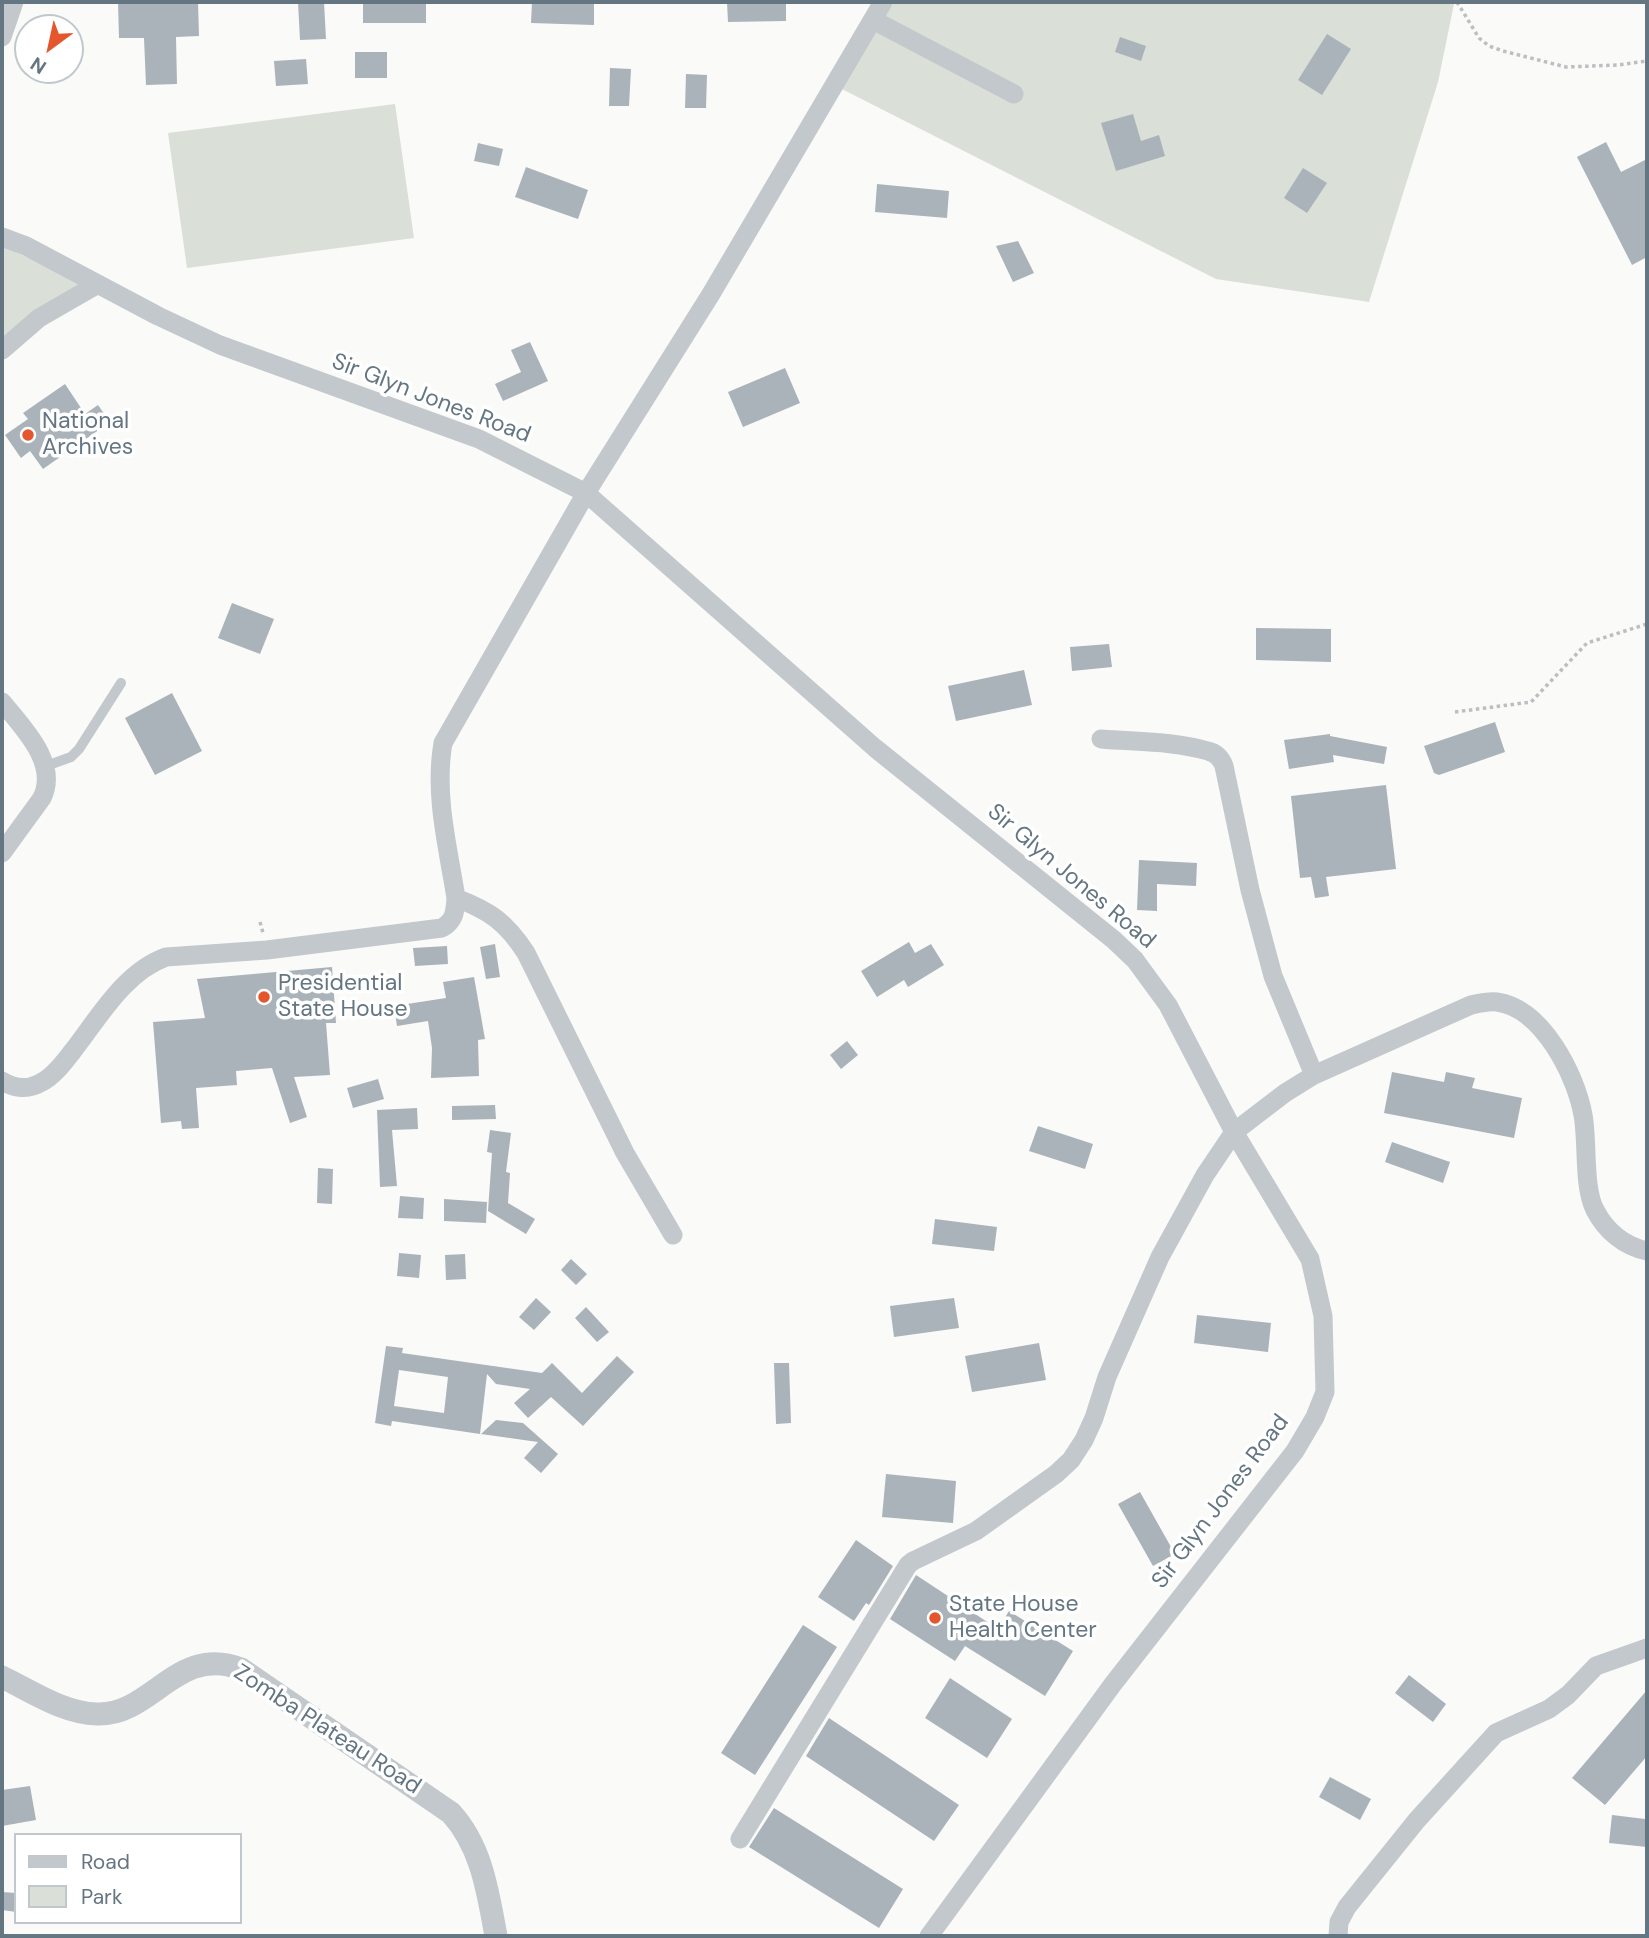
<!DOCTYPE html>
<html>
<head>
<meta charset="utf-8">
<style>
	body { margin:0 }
	#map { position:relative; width:1649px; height:1938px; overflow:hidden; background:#fafaf8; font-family:"DM Sans",sans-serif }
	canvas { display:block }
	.frame { position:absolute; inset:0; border:4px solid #657683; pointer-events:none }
	.legend { position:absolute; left:14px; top:1833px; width:228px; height:91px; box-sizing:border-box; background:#fff; border:2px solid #c1c8cd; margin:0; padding:9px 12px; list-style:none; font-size:21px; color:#657683 }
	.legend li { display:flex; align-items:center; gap:14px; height:35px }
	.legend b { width:35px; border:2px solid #c1c8cd }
	.north { position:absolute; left:14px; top:14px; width:70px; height:70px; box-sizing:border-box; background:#fff; border:2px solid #c1c8cd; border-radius:50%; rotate:213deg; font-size:19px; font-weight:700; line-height:28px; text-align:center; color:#657683 }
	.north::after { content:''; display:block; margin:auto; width:24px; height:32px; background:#e4572e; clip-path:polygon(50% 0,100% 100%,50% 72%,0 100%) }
</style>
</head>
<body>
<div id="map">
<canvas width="1649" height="1938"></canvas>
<div class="frame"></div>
<ul class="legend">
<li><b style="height:9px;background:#c3c8cc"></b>Road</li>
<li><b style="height:19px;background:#dadfd7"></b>Park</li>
</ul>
<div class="north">N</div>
</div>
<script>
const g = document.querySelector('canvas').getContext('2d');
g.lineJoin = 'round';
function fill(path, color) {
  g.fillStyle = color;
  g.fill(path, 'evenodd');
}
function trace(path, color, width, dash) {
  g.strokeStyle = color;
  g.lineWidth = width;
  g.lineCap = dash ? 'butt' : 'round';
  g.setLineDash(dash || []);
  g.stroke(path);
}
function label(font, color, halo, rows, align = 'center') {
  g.font = font + ' "DM Sans",sans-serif';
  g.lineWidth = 7;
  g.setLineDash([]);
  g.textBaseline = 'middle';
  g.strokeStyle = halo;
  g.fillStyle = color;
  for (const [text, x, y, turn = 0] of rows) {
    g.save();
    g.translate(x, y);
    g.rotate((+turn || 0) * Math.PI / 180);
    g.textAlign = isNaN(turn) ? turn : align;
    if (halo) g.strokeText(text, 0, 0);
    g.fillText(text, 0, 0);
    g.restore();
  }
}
fill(new Path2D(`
	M883,2h570l1,2 -16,78 -69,220 -153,-23 -382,-194z
	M395,104l19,134 -227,30 -19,-135z
	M2,246l100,45 -68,34 -32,30z`), '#dadfd7');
fill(new Path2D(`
	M118,2h80l1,34 -23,1 1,47 -31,1 -2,-47h-25z
	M298,2h26l2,37 -26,1z
	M363,2h63v21h-63z
	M532,2h62v23l-63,-2z
	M727,2h59v19l-58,1z
	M1327,34l24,15 -29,46 -24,-15z
	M1120,37l26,9 -5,15 -26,-9z
	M355,52h32v26h-32z
	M306,59l2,25 -32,2 -2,-25z
	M610,68l21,1 -2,37h-20z
	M686,74l21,1 -1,33h-21z
	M1133,114l8,27 18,-6 6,21 -49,15 -15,-48z
	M1606,142l15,30 26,-13v98l-15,8 -55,-108z
	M478,143l25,6 -4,17 -25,-5z
	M526,167l62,23 -10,29 -63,-22z
	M1303,168l24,15 -20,30 -23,-15z
	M877,184l72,7 -2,27 -72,-6z
	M1018,241l16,32 -21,9 -17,-36z
	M530,342l18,39 -45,20 -8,-17 26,-12 -10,-22z
	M785,368l15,35 -57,24 -15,-35z
	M65,384l20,30 13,-9 12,17 -67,47 -13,-18 -9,7 -16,-23 23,-16 -5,-6z
	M232,603l42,16 -14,35 -42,-16z
	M1256,628l75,1v33l-75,-2z
	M1109,644l3,23 -40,4 -2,-24z
	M1024,670l8,35 -76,16 -8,-35z
	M172,693l30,58 -47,24 -30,-57z
	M1495,722l10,30 -66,23 -5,-2 -10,-27z
	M1330,734v2l57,11 -3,17 -51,-9 1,7 -45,7 -5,-29z
	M1386,785l10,84 -70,8 3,19 -14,2 -4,-21 -11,1 -9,-82z
	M1139,860l58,3 -1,23 -39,-2v27l-20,-1z
	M909,942l6,11 16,-9 13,21 -36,22 -4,-7 -27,17 -16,-26z
	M495,944l5,33 -14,2 -6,-32z
	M447,946l1,18 -33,2 -2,-18z
	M332,967l4,56h-10l4,52 -36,2 13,40 -17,6 -18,-55 -36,3 1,14 -41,3 3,40 -17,1 -1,-8 -20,2 -8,-101 52,-4 -8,-39z
	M474,977l11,62 -7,1 1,36 -48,2 1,-30 -4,-27 -31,5 -3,-20 52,-8 -3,-16z
	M847,1041l11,14 -17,14 -11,-14z
	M1392,1072l52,10 2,-10 29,6 -3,10 50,10 -8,40 -130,-25z
	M378,1079l6,20 -31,9 -6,-20z
	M495,1105l1,14 -44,1v-14z
	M417,1108l1,21 -26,1 5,56 -17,1 -3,-77z
	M1038,1126l55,18 -8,25 -56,-18z
	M490,1130l21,3 -5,39 4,1 -2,30 27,16 -9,15 -38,-23 4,-58 -5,-1z
	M1392,1142l58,20 -7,21 -58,-21z
	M318,1168l15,1 -1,35 -15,-1z
	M400,1196l24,2 -1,21 -25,-1z
	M444,1199l43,3 -1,21 -42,-2z
	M935,1219l62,8 -3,24 -62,-7z
	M399,1253l22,2 -2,23 -22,-2z
	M465,1254l1,25 -20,1 -1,-25z
	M571,1259l16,15 -11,11 -15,-15z
	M536,1298l15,14 -17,18 -15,-13z
	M954,1298l5,30 -65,9 -4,-31z
	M586,1307l23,25 -12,10 -22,-24z
	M1197,1315l74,8 -3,29 -74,-9z
	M1039,1343l7,37 -74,12 -7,-36z
	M386,1346l17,2 -1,5 140,20 10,-10 30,30 35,-37 17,16 -51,54 -32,-29 -23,21 -14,-15 16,-14 -34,-5 -9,-10 -7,60 -88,-13 -1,5 -16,-3zM399,1370l49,7 -4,36 -50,-7z
	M774,1363h15l2,60 -15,1z
	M496,1420l27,3 35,31 -17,19 -17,-15 14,-16 -57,-8z
	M886,1474l70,7 -3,42 -71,-6z
	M1140,1492l35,62 -22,12 -35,-62z
	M856,1540l37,26 -24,39 -3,-2 -12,18 -36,-24z
	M916,1575l82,54 11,-18 64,40 -28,45 -80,-50 -10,15 -65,-42z
	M803,1625l34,22 -82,128 -34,-22z
	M1409,1675l37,29 -13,18 -38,-29z
	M950,1678l62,41 -25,39 -62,-40z
	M1647,1690v66l-42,49 -33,-27z
	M829,1718l130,87 -25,36 -128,-85z
	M1330,1777l41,22 -11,21 -41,-23z
	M30,1786l6,34 -34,6v-36z
	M774,1808l129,81 -24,39 -130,-81z
	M1612,1815l33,4 2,28 -38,-4z
	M2,1892l14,1v19l-14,-2z`), '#aab3b9');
trace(new Path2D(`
	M1457,2l22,36 10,8 14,5 63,16 52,-2 29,-4
	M1455,712l76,-10 56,-59 60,-19
	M260,922l3,11`), '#bbbfc2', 3.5, [3.5, 3.5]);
trace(new Path2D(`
	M46,766l25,-9 8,-8 42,-66`), '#c3c8cc', 10);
trace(new Path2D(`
	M873,20l141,74
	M2,37l12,-35
	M2,237l24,9 132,70 62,29 259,94 107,54 289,255 239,192 21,20 33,45 66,127 76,127 13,57 2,76 -10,25 -20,34 -182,233 -184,252
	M2,350l37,-32 59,-34
	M2,702c21,26 57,61 40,96l-40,55
	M1101,739c35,3 73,2 107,12 8,2 13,7 16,15l26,124 23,86 41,99
	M456,898c34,13 50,24 70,55l99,200 48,82
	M2,1081c13,8 27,9 40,1 12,-6 22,-20 30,-30 26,-33 52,-80 94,-95l101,-7 175,-22c13,-8 13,-16 14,-30 -8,-51 -22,-103 -13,-155l143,-250 125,-199 172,-292
	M740,1839l168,-274 5,-4 63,-30 80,-57 15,-14 13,-20 10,-22 13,-41 53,-120 45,-82 29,-43 51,-39 29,-18 157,-70c9,-2 17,-4 26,-3 45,6 79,73 86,113 5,26 0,72 12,95 11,21 29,36 52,41
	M1338,1936l1,-14 8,-15 70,-87 79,-87 53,-24 19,-14 28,-29 51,-18`), '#c3c8cc', 19);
trace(new Path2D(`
	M2,1677c29,14 61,36 95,37 55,2 80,-70 144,-45l210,144c31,34 37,80 45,123`), '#c3c8cc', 23);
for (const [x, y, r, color] of [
	[28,435,7,"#e4572e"],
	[264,997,7,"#e4572e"],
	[935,1618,7,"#e4572e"]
]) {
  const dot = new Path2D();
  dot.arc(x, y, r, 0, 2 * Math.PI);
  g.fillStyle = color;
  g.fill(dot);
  trace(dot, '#fff', 2.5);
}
label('23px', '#657683', '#fff', [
	["Sir Glyn Jones Road",431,399,21],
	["Sir Glyn Jones Road",1071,877,40],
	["Sir Glyn Jones Road",1221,1502,-53],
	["Zomba Plateau Road",327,1730,33]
]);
label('23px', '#657683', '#fff', [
	["National",42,422],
	["Archives",42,448],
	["Presidential",278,984],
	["State House",278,1010],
	["State House",949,1605],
	["Health Center",949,1631]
], 'left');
</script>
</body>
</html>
